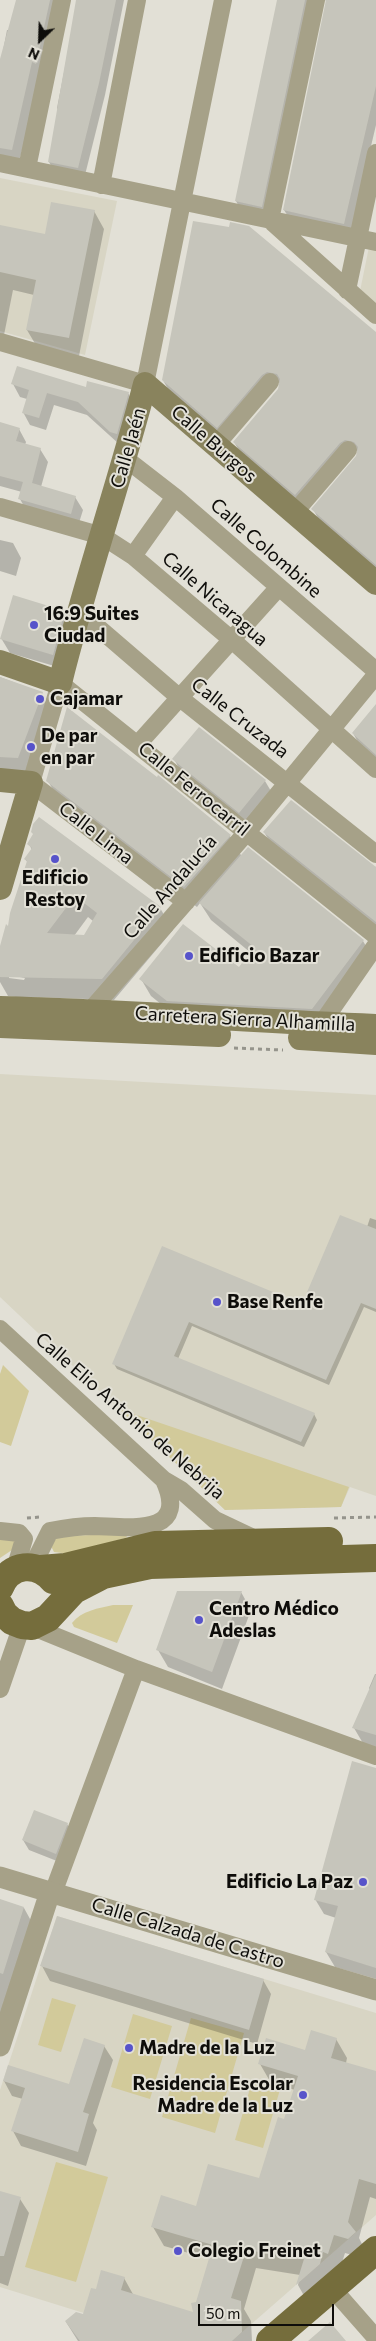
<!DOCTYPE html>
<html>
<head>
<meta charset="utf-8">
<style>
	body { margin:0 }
	#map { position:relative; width:376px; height:2341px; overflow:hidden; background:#e2e0d6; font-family:Commissioner,sans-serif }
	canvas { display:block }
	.north { position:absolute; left:15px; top:15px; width:50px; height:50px; -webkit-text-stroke:4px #e2e0d6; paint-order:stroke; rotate:204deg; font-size:14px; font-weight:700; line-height:20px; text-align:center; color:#0e0d0a }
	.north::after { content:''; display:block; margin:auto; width:18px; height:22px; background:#0e0d0a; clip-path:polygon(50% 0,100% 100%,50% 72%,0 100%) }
	.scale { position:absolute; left:198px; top:2304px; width:136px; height:22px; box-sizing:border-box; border:2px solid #0e0d0a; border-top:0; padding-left:6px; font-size:15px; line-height:18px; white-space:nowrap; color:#0e0d0a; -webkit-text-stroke:4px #e2e0d6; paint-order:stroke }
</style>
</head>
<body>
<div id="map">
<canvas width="376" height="2341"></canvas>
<div class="north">N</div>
<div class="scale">50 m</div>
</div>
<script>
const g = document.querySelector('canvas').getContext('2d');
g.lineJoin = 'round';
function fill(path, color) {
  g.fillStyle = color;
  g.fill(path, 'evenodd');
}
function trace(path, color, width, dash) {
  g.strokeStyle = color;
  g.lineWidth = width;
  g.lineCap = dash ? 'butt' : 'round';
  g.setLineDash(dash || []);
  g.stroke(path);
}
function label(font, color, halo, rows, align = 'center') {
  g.font = font + ' Commissioner,sans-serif';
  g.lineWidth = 4;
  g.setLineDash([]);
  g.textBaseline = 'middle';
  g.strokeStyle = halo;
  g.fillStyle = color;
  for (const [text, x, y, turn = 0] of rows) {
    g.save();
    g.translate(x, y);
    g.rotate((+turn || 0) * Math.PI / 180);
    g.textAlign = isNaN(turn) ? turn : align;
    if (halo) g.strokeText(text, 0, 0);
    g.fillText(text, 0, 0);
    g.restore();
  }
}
fill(new Path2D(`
	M0,178l117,23 -32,154 -85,-24z
	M369,247l7,2v56l-16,-14z
	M0,1074l376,21v401l-26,-9 -9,20 -116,3 -225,-213z
	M57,1916l319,97v202l-144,126h-58l-174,-54v-197z`), '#d8d5c4');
fill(new Path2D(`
	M3,1365l26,26 -18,55 -11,-4v-68z
	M119,1409l230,78 -8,20 -116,3z
	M125,1534l2,3 -2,1 -55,16 -16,-2 -3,-6 1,-4 7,-6z
	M0,1537l15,4 -3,9 -12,8z
	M113,1605h20l-16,38 -43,-16 -2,-4c9,-12 27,-15 41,-18z
	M52,1998l24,7 -15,47 -23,-7z
	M133,2014l39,12 -22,73 -39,-12z
	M191,2018l53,15 -29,100 -53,-16z
	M253,2078l28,8 -18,62 -28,-8z
	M56,2162l52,15 -32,105 -51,-15z`), '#d2ca9a');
fill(new Path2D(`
	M17,0h41l-39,163 -19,-4v-93l7,-36h3z
	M78,0h46l-19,95 -21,84 -29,-6 -6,-11 10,-50 -2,-4z
	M278,0h98v125l-26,110 -59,-14 -7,-11 44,-208 -3,-2 -10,4 -47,213 -26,-5 -6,-11z
	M94,211l10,18 -25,127 -42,-9 -10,-17 7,-35 -21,-5 -9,45 -4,-1v-108l46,10z
	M376,335v234l-57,-49 -6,-11 45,-52 1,-6 -8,-1 -49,55 -62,-53 -6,-10 45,-52 1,-7 -7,-1 -50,55 -54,-46 -6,-11z
	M13,384l73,4 42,5 7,13 -16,38 -32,-29 -33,-10 -8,25 -16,-5 -7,-13 4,-13 -7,-2z
	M19,429l7,13 -1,3 15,4 8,13 -7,25 34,10 8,13 -5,16 -51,-14 -7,-13 2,-7 -22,-6v-55z
	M0,533v7l13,3 8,15 -5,18 -16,-5z
	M64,612l9,15 -12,41 -51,-15 -9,-15z
	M0,677l42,16 10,17 -24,66 -28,-2z
	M376,706v53l-17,-15 -6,-11z
	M174,759l91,22 13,22 -26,31 -66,-53z
	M48,781l182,55 12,21 7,-8 114,92 10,17 -52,68 -143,-8 -27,-22 -10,-17 98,-10 12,-16 -40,-33 -11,-17 -3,4 -137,-105z
	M264,832l112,35v65l-100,-80z
	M29,844l131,64 13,22 -59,70 -83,-3v2l-23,-3 -8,-14v-31l9,-24 19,-64 -3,-4 7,-9zM88,917l5,4 -8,15h-11zM9,975l16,3 -1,2 -15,-2z
	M370,1218l6,2v92l-12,-5 -35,78 -137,-59 -14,33 136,55 3,6 -13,27 -187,-78 -3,-5 49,-116 140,58 64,-79z
	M241,1592l10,18 -29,79 -54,-22 -10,-17z
	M375,1674h1v75l-12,-4 -10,-17 16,-38 -1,-2z
	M376,1769v210l-41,-12 -9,-15 10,-34 -12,-4 -9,-15z
	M67,1824l6,11 -11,28 -33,-13 -6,-10z
	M0,1901l24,7 11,20 -35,111z
	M42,1966l221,14 8,14 -14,50 -207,-63z
	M336,2039l11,19 -1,5 30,10v126l-6,-2 -11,41 7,14 -7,5 -14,-4 -6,19 -31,31 -10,-18 2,-10 -44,-7 -12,41 7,12 1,20h-174l-12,-19 18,-6 12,-25 28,-13 10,18 61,18 15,-55 -46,-13 -11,-19 107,-47 25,-59 10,-31 -24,-7 -11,-19 46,-13z
	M104,2046l9,14 -20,63 4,7 -11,36 -65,-20 -8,-15 10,-32 -11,-3 -8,-15 66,5z
	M0,2193l20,6 9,14 -21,73 -8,-3z`), '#0003');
fill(new Path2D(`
	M16,0h34l-14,64 -4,-2 -20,88 -12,-2v-89z
	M76,0h40l-17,83 -21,85 -30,-6z
	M277,0h28l-43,207 -27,-6z
	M326,0h50v86l-32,138 -61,-14z
	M51,202l44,8 -26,128 -43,-8 10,-50 -36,-8v-47l45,9z
	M193,221l36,6 1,-5 19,4 127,106v233l-65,-56 45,-53 2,-9 -4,-5 -9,-2 -5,3 -45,52 -62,-53 45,-53 2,-10 -3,-5 -10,-2 -5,3 -45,53 -55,-48z
	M17,366l69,21 1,-6 42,11 -12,42 -7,-2 -32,-30 -31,-9 -8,25 -17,-5 7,-23 -18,-6z
	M0,422l20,6 -4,13 25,7 -9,35 44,13 -5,18 -53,-15 5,-17 -23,-6z
	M13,595l52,16 -12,44 -53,-16z
	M0,677l43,15 -25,66 -18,-1z
	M376,704v51l-24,-22z
	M67,707l90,70 1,-2 73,60 -47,52 -138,-106z
	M199,727l67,53 -27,33 -67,-54z
	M291,800l85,67v55l-113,-90z
	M39,817l122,90 -59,72 -102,-2v-31l6,-22 2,2 2,-13 17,-52 -3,-2 8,-11 -5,-4 6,-10 -2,-2 2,-8zM75,896l22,17 -13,22 -37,-2z
	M248,847l116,93 -52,69 -145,-8 -28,-22 44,-55 56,43 15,-20 -55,-44z
	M340,1215l36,14v80l-15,-6 -35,77 -137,-58 -15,34 141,57 -14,29 -189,-78 50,-118 140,58z
	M177,1591h65l-30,81 -56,-22z
	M376,1674v61l-24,-7z
	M352,1761l24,7v200l-51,-16 13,-46 -24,-6z
	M34,1810l34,13 -12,31 -34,-14z
	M0,1899l24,8 -21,67 -3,-1z
	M57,1916l207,63 -15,51 -209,-64z
	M311,2030l26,8 -6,20 45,13v113l-17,-5 -11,43 8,10 -8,7 -14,-4 -6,19 -5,-2 -3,12 -24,21 8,-26 -58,-9 -15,48 10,3 1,31 -10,9h-152l-15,-20 11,-9 7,2 8,-26 5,1 5,-19 24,7 -4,13 72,22 -2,-9 5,-1 17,-57 -62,-18 10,-32 35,11 12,-42 51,14 19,-61 6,2 14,-43 -40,-12 8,-26 39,12z
	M84,2038l21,7 -22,67 6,2 -11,38 -67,-21 14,-43 -22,-7 5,-16 61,19z
	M0,2191l21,6 -17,59h-4z
	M330,2322l16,19h-38z`), '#c6c5bb');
trace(new Path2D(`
	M234,1048l49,2
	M27,1518l13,-1
	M334,1518l42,-1`), '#95948c', 3, [4, 4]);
trace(new Path2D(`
	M0,163l376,79
	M27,168l35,-168
	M101,185l36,-185
	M270,220l46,-220
	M270,220l106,95
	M347,290l29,-137
	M0,342l145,42 78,-384
	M215,446l55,-64
	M126,459l49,38 201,174
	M0,507l102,29 31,20 99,84 144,129
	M294,513l54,-63
	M133,556l42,-59
	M77,615l17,9 86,74 196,156
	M138,744l141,-157
	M186,902l-155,-119 29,-100 316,253
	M90,1011l157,-179 129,-157
	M322,1023l54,-78
	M0,1329l164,151 17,10 34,30 38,18
	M0,1531l19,2 5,6 -9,30
	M32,1567l18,-36c15,-3 30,-5 45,-5 34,1 95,11 69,-46
	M28,1625l108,44 240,87
	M0,1689l22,-64
	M53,1893l83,-224
	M332,2288l44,50`), '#a6a188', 18);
trace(new Path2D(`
	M0,1877l376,113
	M0,2046l50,-154`), '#a6a188', 21);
trace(new Path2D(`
	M0,662l60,21c25,-101 59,-199 85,-299l231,199
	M0,780l31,3 -31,105
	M0,1008c125,3 251,13 376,18
	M0,1026l219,9
	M300,1038l76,5`), '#89835d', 24);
trace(new Path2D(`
	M41,1569l24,-2 90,-22 174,-4
	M0,1587c10,-24 37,-26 53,-7
	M0,1606l4,8 8,7 10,4 10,1 16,-8 26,-28 29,-15 47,-10 226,-7
	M270,2341l106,-91`), '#756d3c', 28);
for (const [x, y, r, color] of [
	[34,625,5,"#5753ca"],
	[40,699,5,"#5753ca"],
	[31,747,5,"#5753ca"],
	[55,859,5,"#5753ca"],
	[189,956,5,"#5753ca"],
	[217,1302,5,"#5753ca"],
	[199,1620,5,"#5753ca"],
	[363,1882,5,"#5753ca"],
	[129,2048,5,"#5753ca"],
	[303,2095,5,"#5753ca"],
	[178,2251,5,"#5753ca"]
]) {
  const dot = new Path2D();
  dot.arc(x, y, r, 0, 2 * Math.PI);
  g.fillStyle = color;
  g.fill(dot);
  trace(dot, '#e2e0d6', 2);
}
label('19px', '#0e0d0a', '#e2e0d6', [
	["Calle Burgos",214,444,41],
	["Calle Jaén",128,448,-74],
	["Calle Colombine",266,548,41],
	["Calle Nicaragua",215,599,41],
	["Calle Cruzada",240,718,38],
	["Calle Ferrocarril",194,789,39],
	["Calle Lima",96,833,38],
	["Calle Andalucía",170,887,-49],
	["Carretera Sierra Alhamilla",245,1019,3],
	["Calle Elio Antonio de Nebrija",130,1416,41],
	["Calle Calzada de Castro",188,1933,17]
]);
label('bold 19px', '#0e0d0a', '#e2e0d6', [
	["16:9 Suites",44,614],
	["Ciudad",44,636],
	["Cajamar",50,699],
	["De par",41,736],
	["en par",41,758],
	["Edificio",55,878,"center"],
	["Restoy",55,900,"center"],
	["Edificio Bazar",199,956],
	["Base Renfe",227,1302],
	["Centro Médico",209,1609],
	["Adeslas",209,1631],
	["Edificio La Paz",353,1882,"right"],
	["Madre de la Luz",139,2048],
	["Residencia Escolar",293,2084,"right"],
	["Madre de la Luz",293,2106,"right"],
	["Colegio Freinet",188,2251]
], 'left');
</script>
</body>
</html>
